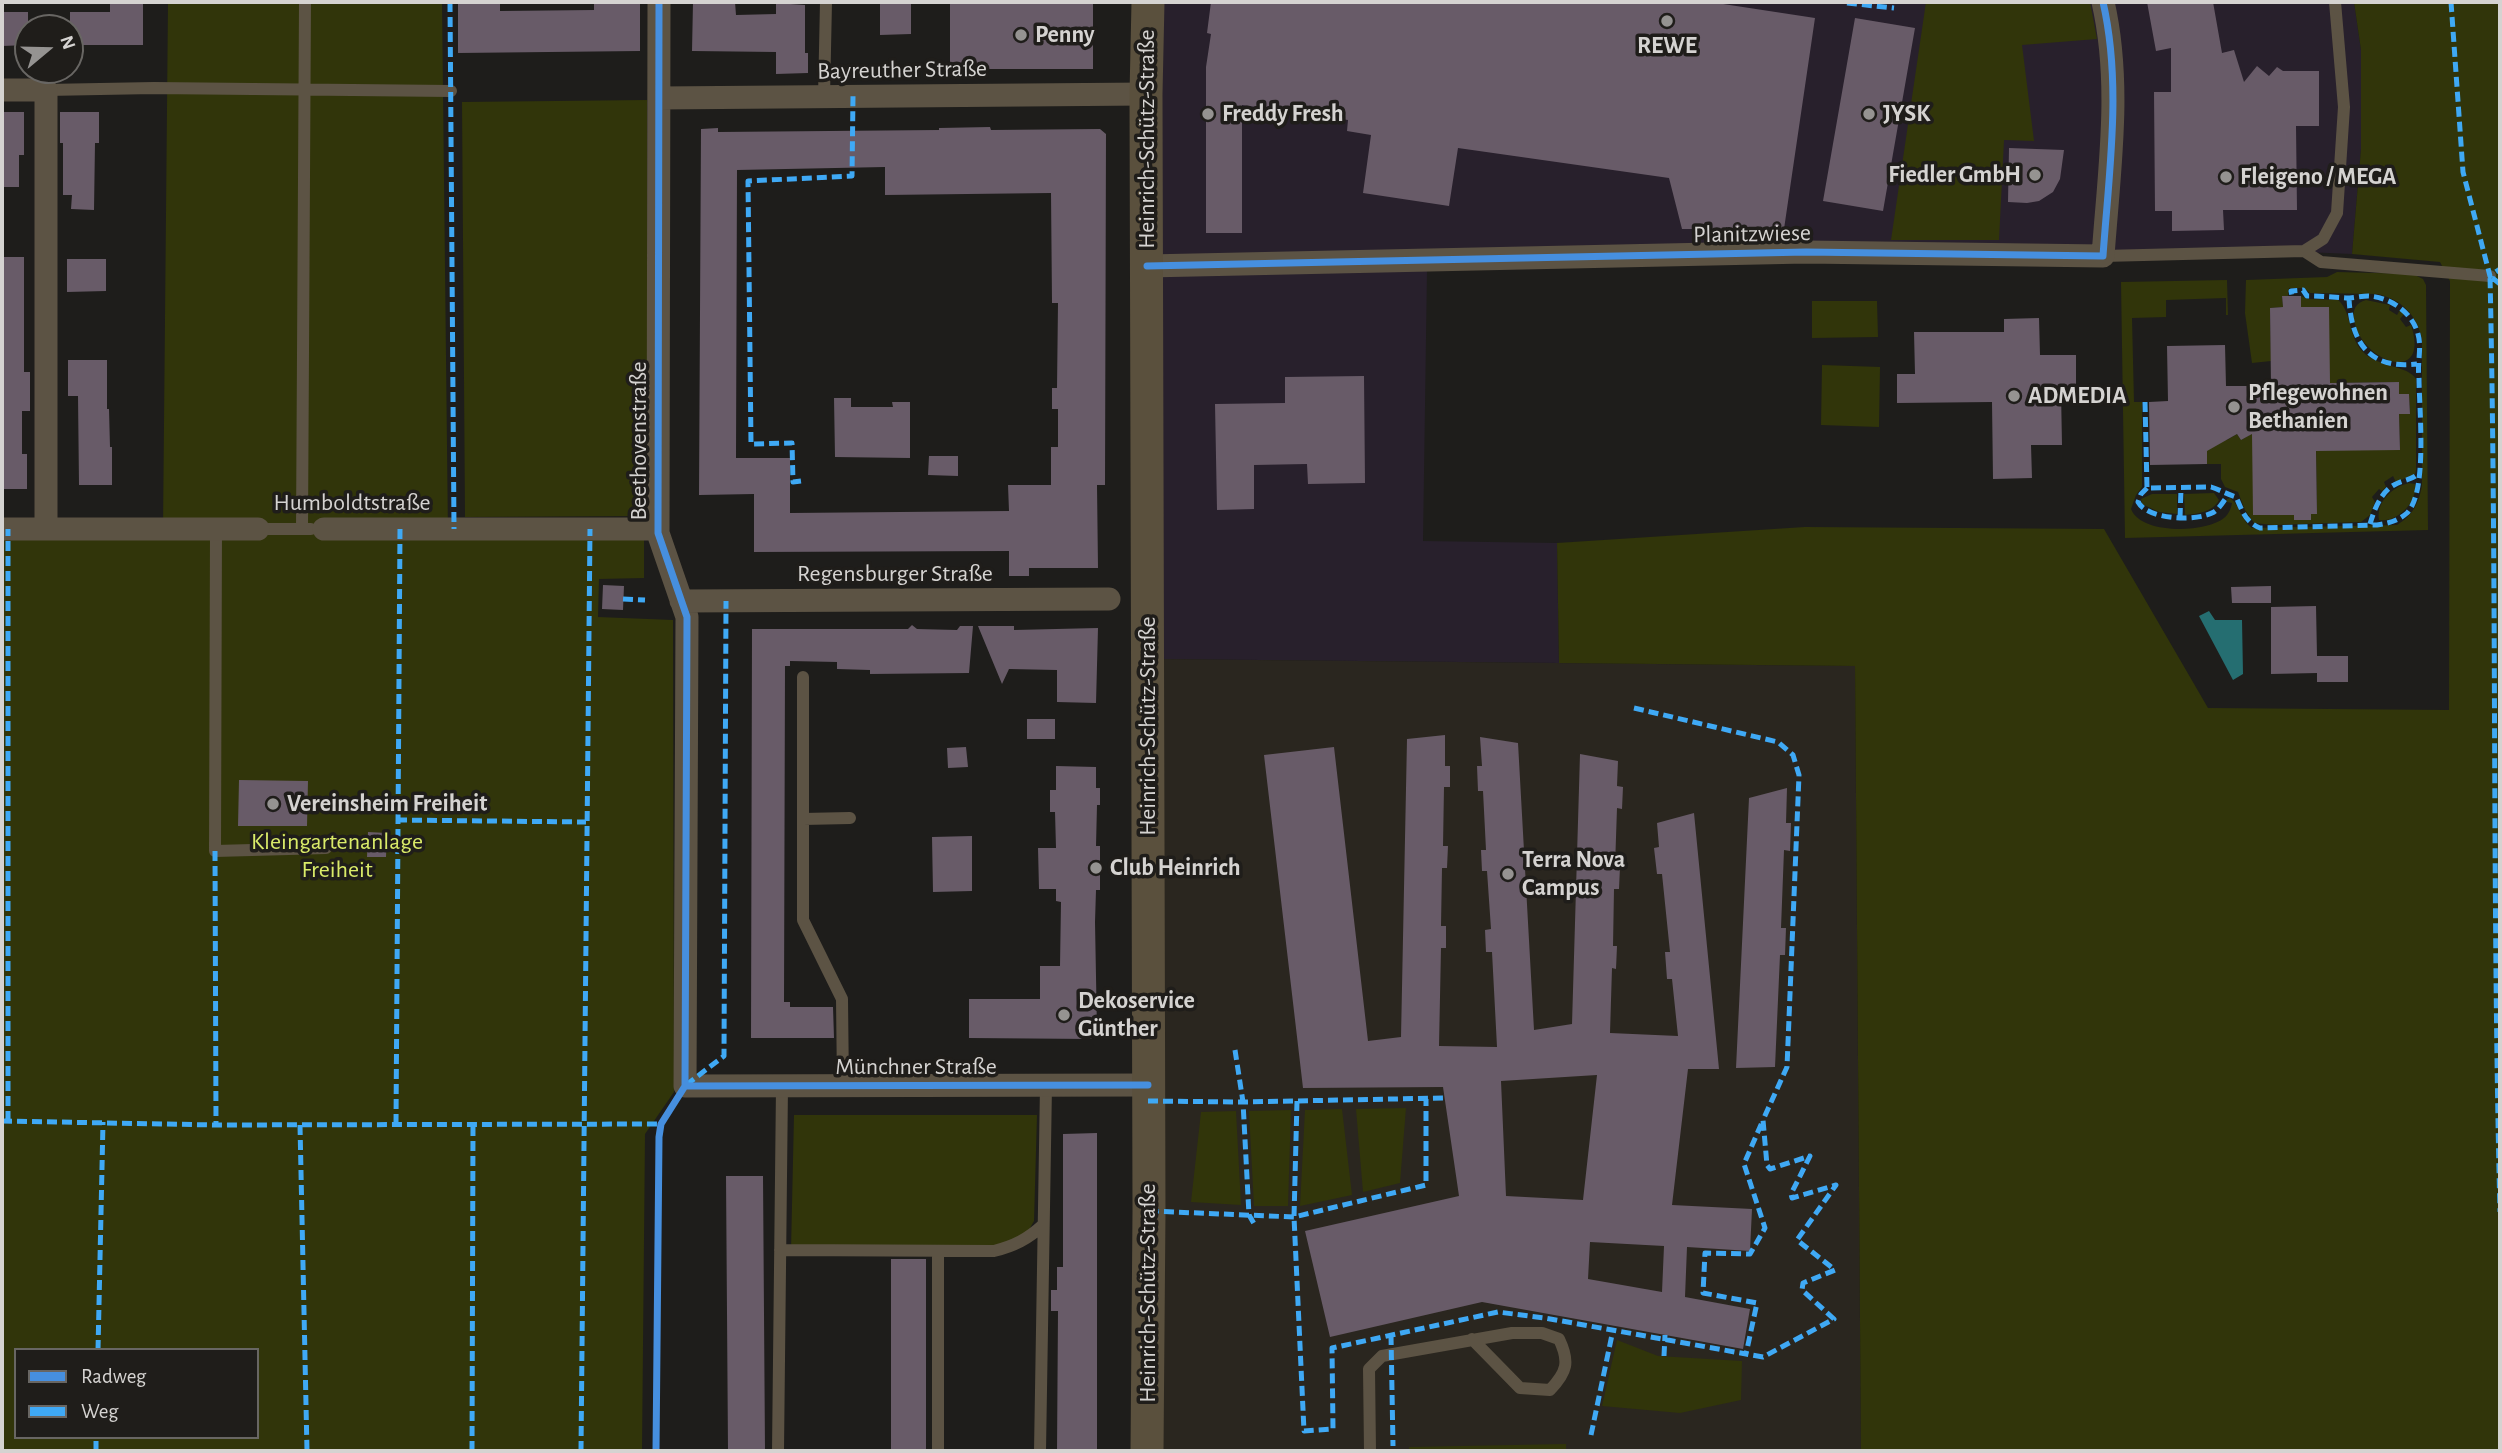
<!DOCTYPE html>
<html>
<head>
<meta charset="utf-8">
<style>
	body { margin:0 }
	#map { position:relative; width:2502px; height:1453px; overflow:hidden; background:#1e1d1b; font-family:"Alegreya Sans",sans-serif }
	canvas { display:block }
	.frame { position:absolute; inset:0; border:4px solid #d5d3d1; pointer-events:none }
	.legend { position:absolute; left:14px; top:1348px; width:245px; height:91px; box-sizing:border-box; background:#1f1d1a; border:2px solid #686663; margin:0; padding:9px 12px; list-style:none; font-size:21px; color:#d5d3d1 }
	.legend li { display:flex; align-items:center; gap:14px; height:35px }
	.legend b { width:35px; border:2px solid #686663 }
	.north { position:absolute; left:14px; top:14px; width:70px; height:70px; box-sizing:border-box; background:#1f1d1a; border:2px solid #686663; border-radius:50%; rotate:71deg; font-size:19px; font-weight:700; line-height:28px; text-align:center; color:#d5d3d1 }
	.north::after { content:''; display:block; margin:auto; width:24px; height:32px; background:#959391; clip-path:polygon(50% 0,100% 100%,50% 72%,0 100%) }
</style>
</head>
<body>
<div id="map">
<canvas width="2502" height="1453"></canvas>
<div class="frame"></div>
<ul class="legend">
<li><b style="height:9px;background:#468fdf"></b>Radweg</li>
<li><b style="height:9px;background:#3fa9f5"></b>Weg</li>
</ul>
<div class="north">N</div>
</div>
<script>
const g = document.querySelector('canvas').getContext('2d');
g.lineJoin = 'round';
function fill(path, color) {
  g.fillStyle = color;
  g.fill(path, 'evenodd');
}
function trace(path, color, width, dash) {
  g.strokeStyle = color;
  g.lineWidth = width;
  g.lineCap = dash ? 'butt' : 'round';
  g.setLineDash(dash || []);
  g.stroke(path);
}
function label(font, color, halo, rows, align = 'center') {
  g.font = font + ' "Alegreya Sans",sans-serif';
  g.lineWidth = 7;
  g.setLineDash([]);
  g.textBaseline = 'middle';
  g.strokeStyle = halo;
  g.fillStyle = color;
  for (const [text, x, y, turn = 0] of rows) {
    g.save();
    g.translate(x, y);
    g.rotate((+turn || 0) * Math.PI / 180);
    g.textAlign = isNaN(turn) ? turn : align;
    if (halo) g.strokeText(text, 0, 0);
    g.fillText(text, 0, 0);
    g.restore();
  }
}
fill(new Path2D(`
	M1155,2h1199l7,48v99l-9,105 -47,-2 -878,19 -4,270 134,2 2,120 -401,-4z`), '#28202c');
fill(new Path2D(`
	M1158,659l697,7 6,785h-700z`), '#2a261f');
fill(new Path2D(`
	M168,2h274l6,532 196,-1v45l-45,1 -1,38 75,3 1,472 -29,42 -3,317h-640v-922l161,-1zM16,1350h241v87h-241z
	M1926,2h164l7,37 -75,6 12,96 -30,-1 -5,100h-108z
	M2354,2h146v1449h-639l-6,-785 -296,-3 -2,-120 248,-16 299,2 104,179 241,2 1,-429 -10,-19 -88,-8 9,-105v-99z
	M647,100v416l-182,1 -3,-415z
	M2337,272l76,2 10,5 3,6 2,245 -303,8 -4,-256 106,-2 1,35h-2v-17l-60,2v17l-34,1 2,84h8v85l-6,8 -5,14c10,26 75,24 93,9 5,-4 7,-10 8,-15l-5,-1v-3l3,-1c10,7 10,21 22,30l145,-3c16,-10 22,-22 25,-40v-146c-5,-24 -21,-40 -45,-45l-67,-1 -6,-5h-15l-1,8h-6l1,11 -13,1 1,53 -19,2 -7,-50 1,-33 81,-3z
	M2301,296l7,3 30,1c14,12 10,35 24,51 16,17 46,14 54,28v91l-1,4 -19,8 -3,-6 -9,6 2,5 -4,4 -3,-2 -7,8 3,5 -5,13 -9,7 -87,3 -20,-2 -9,-13 -7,-18 -13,-5 -4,-8v-15h-14v-31l20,7 10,-6 4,6 14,-8 -2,83h41v5h17v-6h6l-1,-69 84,4 -1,-35 11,-1 -1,-18 -10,-1 -1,-12 -65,1 -13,20 9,-96h-28z
	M2366,300l24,5 -1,5 8,5 3,-5 4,4 -4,5 6,8 5,-2c20,60 -49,39 -57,-5 -2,-11 2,-17 12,-20z
	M1812,301h65l1,36 -66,1z
	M1822,365l58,2 -1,60 -58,-2z
	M2409,483l6,1c3,18 -18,39 -36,36 -3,-18 13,-33 30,-37z
	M2214,493l5,7c-6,12 -22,14 -34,15l-1,-21z
	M2152,494h25v20l-18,-2 -17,-8 -1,-5z
	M1406,1108l-6,75 -37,9 -7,-83z
	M1342,1109l10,86 -52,11 5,-96z
	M1291,1110l-3,96h-34l-5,-95z
	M1236,1111l5,94 -50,-3 10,-90z
	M794,1115h243l-3,106 -9,16 -13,9 -221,4z
	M1617,1340l41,16 84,5 -1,39 -61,13 -78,-7z
	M1566,1444v7h-157v-4z`), '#31350a');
fill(new Path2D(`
	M2209,611l6,9h27l1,54 -10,6 -34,-64z`), '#256e71');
fill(new Path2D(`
	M110,2h33v43h-73v-33h40z
	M458,2h42v9l94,-1v-8h46v49l-182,2z
	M693,2h42l1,13 40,-1v-11l29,2v48h3v20l-32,1v-22l-84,-1z
	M880,2h31v32l-31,1z
	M950,2h143v67h-143z
	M1211,2h499l105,16 -31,211h-102l-13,-51 -211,-30 -9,58 -86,-13 8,-58 -24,-4 1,-11 -106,-15v128h-36v-166l5,-33 -4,-1z
	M2147,2h66l9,51 12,-3 10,32 13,-16 12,10 8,-9 6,4h36v55h-23l1,84h-74l1,20 -52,1v-20h-17l-1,-119h17v-44l-15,3z
	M2,12h26v33l-26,1z
	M1855,18l60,10 -32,183 -60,-10z
	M2,112h22v43h-5v32h-17z
	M60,112h39v31h-4l-1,67 -23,-1 1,-14h-9v-52h-3z
	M990,127l1,3 109,-1 6,5 -1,351h-8l1,83h-69v8h-20v-25l-255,1v-58l-55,1 2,-366 17,-1v4l221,-2v-2zM885,167v28l166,-2 1,110h6l-1,85h-5v21h6v38h-7v38h-43l1,26 -219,2v-55h-54l1,-288z
	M2009,148l55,2 -4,29 -7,13 -14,9 -12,2 -19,-1z
	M2,257h22v115h6v39h-8v43h5v35h-25z
	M67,259h39v32l-39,1z
	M2282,296h19v11h28l1,76 69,-1v12h10l1,20h-11l1,36 -84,1 1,63h-6v6h-17v-5h-41l-1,-81 -11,6 -4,-6 -30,17v13l-57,1 -1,-63 19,-1 -1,-55 58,-1 1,41h45l-1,-78 13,-1z
	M2039,318l1,37h36v36h-15l1,54h-31l1,33 -39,1 -1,-77 -95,1v-29h18l-1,-42h90v-13z
	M68,360h39v49h2l1,38h2v38h-33l-1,-89h-10z
	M1364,376l1,107 -57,1 -1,-20 -53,1v44l-37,1 -2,-106 70,-1v-26z
	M834,398h17v9h42l-1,-5h18v56l-75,-1z
	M929,456h29v20l-30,-1z
	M603,585l21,1 -1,24 -21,-1z
	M2271,586v17h-39l-1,-16z
	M2316,606l1,50h31v26h-31v-9l-46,1v-67z
	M912,625l5,4 40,1 3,-4h13l-4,47 -99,1v-4l-33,-1v-7l-47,-1v5h-5l-1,336h6v5h43l1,31h-83l1,-409h156z
	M978,626h36v4l84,-2 -2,75 -39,-1v-32l-48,-1 -7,15z
	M1027,719h28v20h-28z
	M1445,735v31h5v21h-6l-1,59h5l-1,22h-5l-1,58h5v22h-5l-2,98 58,1 -5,-95h-6l-1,-22 6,-1 -4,-58h-5l-1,-21h5l-3,-59h-5l-1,-25h5l-2,-29 38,6 16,287 38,-6 8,-270 38,7 -1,25 6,1 -1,22 -5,-1 -2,59h5l-1,22h-5l-1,57h4l-1,23 -4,-1 -2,65 68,3 -6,-57h-5l-2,-27h5l-8,-78h-5l-3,-26 5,-1 -2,-24 37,-10 25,256h-31l-16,136 80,4 -2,42 -63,-4 -2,50 65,12 -7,40 -261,-47 -152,35 -25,-106 154,-35 -16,-109 -140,1 -39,-333 70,-8 34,294 33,-4 6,-298zM1597,1075l-14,125 -77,-4 -5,-115zM1590,1242l74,4 -2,46 -74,-13z
	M966,747l2,20 -20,1 -1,-20z
	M1056,766l40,1v21h4v17h-3l-1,41h4v44h-4l-1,32 2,109 -6,8 -122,-1v-39h71v-33h20l1,-64 -5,-1v-12h-17l-1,-41h18l-1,-36h-5v-22h6z
	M239,780l69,1 -1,45h-69z
	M1787,788l-1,35h5l-1,28 -6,-1 -3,78h5l-1,27h-5l-5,112 -39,1 13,-270z
	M368,832l19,1 -1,24h-19z
	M972,836v55l-39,1 -1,-55z
	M1097,1133v318h-40l1,-140h-7v-21h6v-23h6v-133z
	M726,1176h37l2,275h-37z
	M891,1259h35v192h-35z`), '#685b68');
trace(new Path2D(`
	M46,90l108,-2 297,3
	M824,97l2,-95
	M2304,251l17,11 169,14
	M2103,256l201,-5 19,-12 14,-26 7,-106 -9,-105
	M216,529l-1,322 111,-3
	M258,529h53
	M302,529l3,-527
	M803,677v243l39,79 1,87
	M803,819l47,-1
	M780,1250l214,1c20,-5 34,-12 49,-26
	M938,1251v200
	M778,1451l4,-365
	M1040,1451l6,-365
	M1370,1451l-1,-82 13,-13 130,-23h30l17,6c11,23 8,33 -9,51l-30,-2 -48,-49`), '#5c5344', 12);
trace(new Path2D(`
	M659,2l-1,531 29,84 -2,469 463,-1
	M2,90h44v439
	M659,98l487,-4
	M1147,266l659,-14 297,4c6,-85 19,-171 0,-254
	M2,529h256
	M324,529h334
	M681,601l428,-2`), '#5c5344', 23);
trace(new Path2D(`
	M1147,1451l2,-240 -3,-1117 2,-92`), '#5a503d', 33);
trace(new Path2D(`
	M450,2l4,527
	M2451,2l12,170 27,104 10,-7
	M1847,3l47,5
	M2500,284l-10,-8c7,312 2,624 10,936
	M2349,298c2,44 20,72 68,66
	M2145,402l2,86 64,-1c9,3 16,7 25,10 6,13 9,25 24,31l117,-3c12,-2 21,-4 30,-12 21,-21 12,-105 12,-135 -2,-15 3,-30 -1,-44 -6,-22 -28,-37 -50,-38 -7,0 -15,2 -22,2 -13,-1 -26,-2 -39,-2l-4,-6 -12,1 1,5
	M801,481l-8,1 -1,-39 -41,1 -3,-263 104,-5 1,-80
	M2147,488l-6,6 -3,8c10,18 59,20 76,10 6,-4 10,-12 15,-18
	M2180,518l1,-29
	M2370,524c4,-14 11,-32 24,-39 10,-6 18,-4 26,-13
	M623,599l22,1
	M1634,708l144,34 15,13 6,20 -12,292 -24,53
	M397,820l189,2
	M215,851l1,274
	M1235,1050l8,52 6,113 7,12
	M686,1085l38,-29 2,-455
	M1148,1101l95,1 200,-4
	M1297,1101l-3,116 10,214 29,-2 -1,-81 166,-36 47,6 201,36 11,-51 -54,-10 2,-40 45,1 15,-26 -21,-64 19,-44 4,45 3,4 40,-13 -19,38 1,4 44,-13 -39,55 38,30 -32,13 -1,7 32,29 -71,38 -17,-3
	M2,1121l214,4 445,-1
	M8,1121v-592
	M396,1124l4,-595
	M300,1125l7,326
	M1149,1211l145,6 132,-32v-86
	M1391,1335l2,111
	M98,1350l5,-228
	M1664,1356l1,-21
	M1591,1435l22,-105
	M96,1451v-14
	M472,1451l1,-327
	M581,1451l9,-922`), '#3fa9f5', 5, [10, 5]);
trace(new Path2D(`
	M659,2l-1,531 29,84 -2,469
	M1147,266l659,-14 297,4c6,-85 19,-171 0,-254
	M685,1086l463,-1
	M656,1451l3,-314 2,-13 24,-38`), '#468fdf', 7);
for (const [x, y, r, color] of [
	[1667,21,7,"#959391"],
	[1021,35,7,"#959391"],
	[1208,114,7,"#959391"],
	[1869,114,7,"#959391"],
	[2035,175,7,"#959391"],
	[2226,177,7,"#959391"],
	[2014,396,7,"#959391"],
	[2234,407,7,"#959391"],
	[273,804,7,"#959391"],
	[1096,868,7,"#959391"],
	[1508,874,7,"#959391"],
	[1064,1015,7,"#959391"]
]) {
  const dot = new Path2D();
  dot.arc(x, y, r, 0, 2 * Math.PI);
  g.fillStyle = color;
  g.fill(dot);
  trace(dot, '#1f1d1a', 2.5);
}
label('bold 24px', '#d5d3d1', '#1f1d1a', [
	["Penny",1035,35],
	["REWE",1667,46,"center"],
	["Freddy Fresh",1222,114],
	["JYSK",1883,114],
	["Fiedler GmbH",2021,175,"right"],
	["Fleigeno / MEGA",2240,177],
	["Pflegewohnen",2248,393],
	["Bethanien",2248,421],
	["ADMEDIA",2028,396],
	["Vereinsheim Freiheit",287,804],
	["Terra Nova",1522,860],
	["Campus",1522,888],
	["Club Heinrich",1110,868],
	["Dekoservice",1078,1001],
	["Günther",1078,1029]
], 'left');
label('24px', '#d5d3d1', '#1f1d1a', [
	["Bayreuther Straße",902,70,-1],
	["Heinrich-Schütz-Straße",1147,139,-90],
	["Planitzwiese",1752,234,-1],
	["Beethovenstraße",639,441,-90],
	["Humboldtstraße",352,503],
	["Regensburger Straße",895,574],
	["Heinrich-Schütz-Straße",1148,726,-90],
	["Münchner Straße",916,1067],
	["Heinrich-Schütz-Straße",1148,1293,-90]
]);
label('24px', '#daeb69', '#1f1d1a', [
	["Kleingartenanlage",337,842],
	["Freiheit",337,870]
]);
</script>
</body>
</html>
